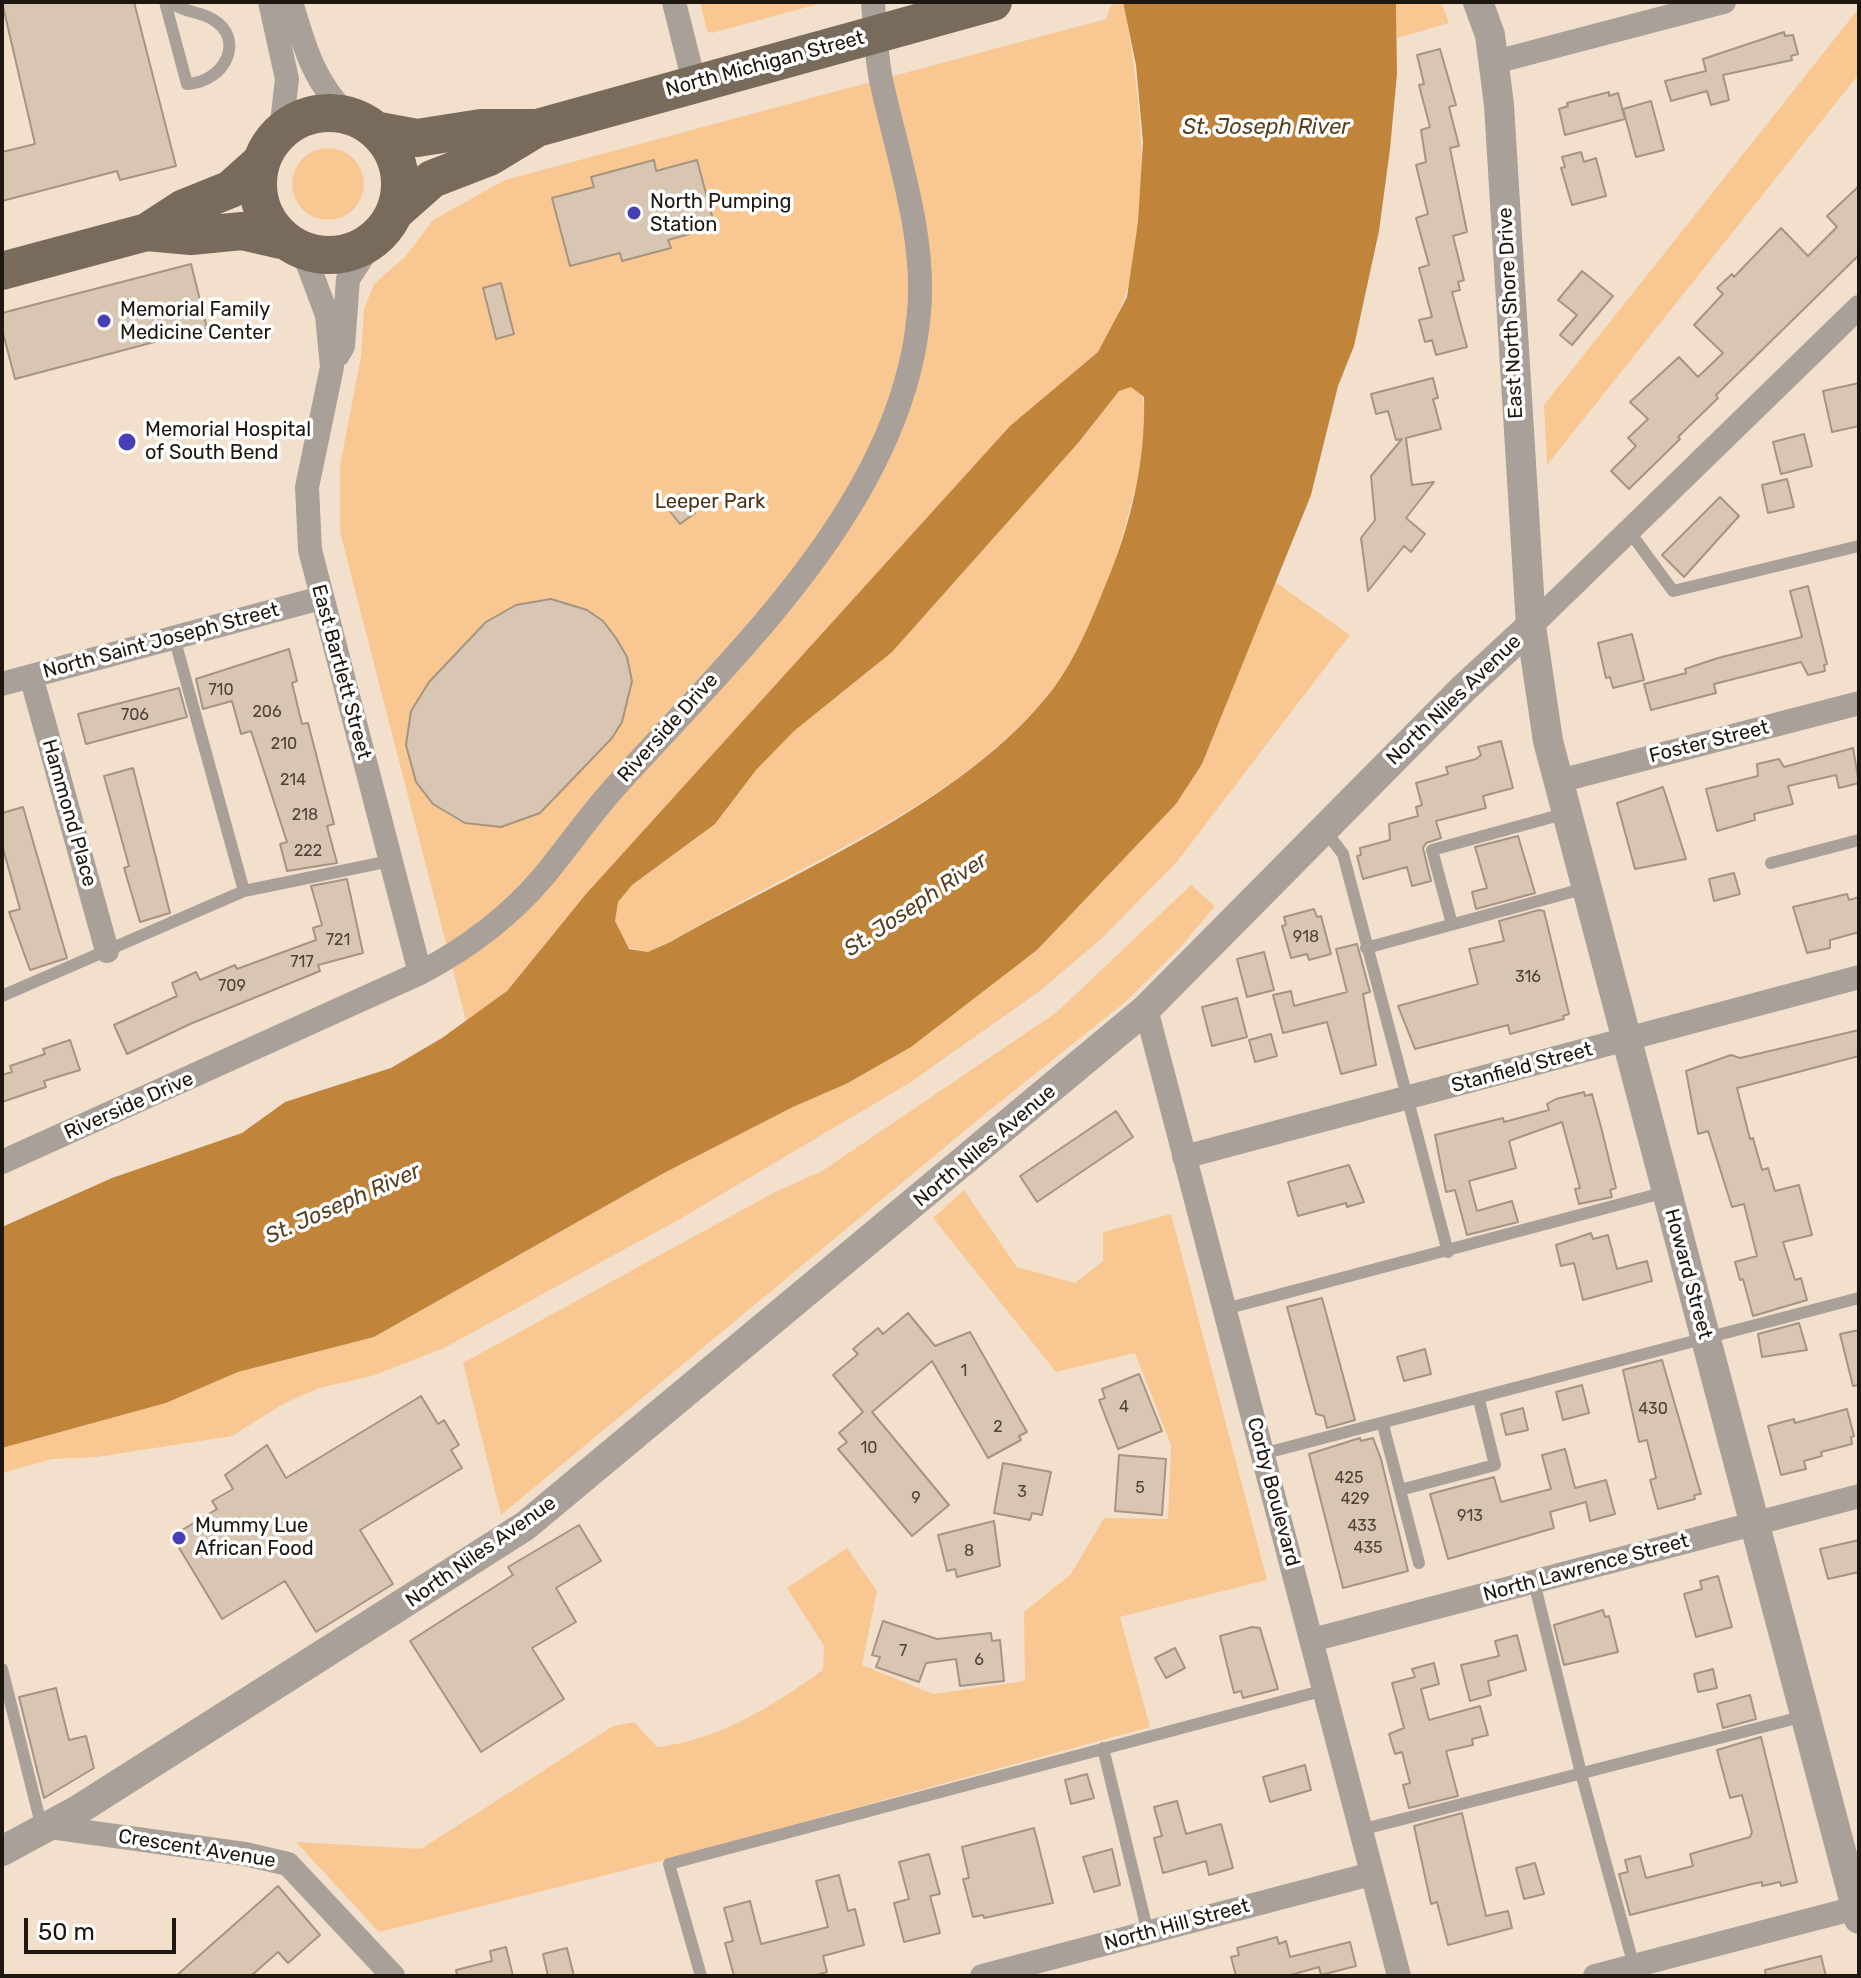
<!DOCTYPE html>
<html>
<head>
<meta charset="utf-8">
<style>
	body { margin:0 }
	#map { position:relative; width:1861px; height:1978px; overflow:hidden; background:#f2e0cd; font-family:Rubik,sans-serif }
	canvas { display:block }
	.frame { position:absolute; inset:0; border:4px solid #1d1710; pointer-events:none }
	.scale { position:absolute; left:24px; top:1918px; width:152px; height:36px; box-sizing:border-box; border:4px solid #1d1710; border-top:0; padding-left:10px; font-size:24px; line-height:28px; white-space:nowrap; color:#1d1710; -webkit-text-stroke:6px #fff; paint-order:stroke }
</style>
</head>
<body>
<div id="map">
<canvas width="1861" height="1978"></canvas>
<div class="frame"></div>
<div class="scale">50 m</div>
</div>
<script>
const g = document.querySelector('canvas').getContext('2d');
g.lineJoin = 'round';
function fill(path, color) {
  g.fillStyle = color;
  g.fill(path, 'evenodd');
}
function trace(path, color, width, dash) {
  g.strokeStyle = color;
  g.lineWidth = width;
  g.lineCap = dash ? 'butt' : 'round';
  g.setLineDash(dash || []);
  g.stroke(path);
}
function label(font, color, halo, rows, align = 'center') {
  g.font = font + ' Rubik,sans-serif';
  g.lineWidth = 7;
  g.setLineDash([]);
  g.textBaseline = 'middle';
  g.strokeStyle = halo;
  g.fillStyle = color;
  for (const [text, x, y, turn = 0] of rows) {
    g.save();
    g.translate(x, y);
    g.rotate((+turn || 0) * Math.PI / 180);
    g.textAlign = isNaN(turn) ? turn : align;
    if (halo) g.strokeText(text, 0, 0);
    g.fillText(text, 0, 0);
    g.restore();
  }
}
fill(new Path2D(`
	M700,2h126l-114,31 -5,-2z
	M1123,2c18,89 35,238 -9,320l24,66c15,20 1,88 -6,112 -17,65 -37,137 -79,189 -74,93 -186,146 -288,200 -39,20 -77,44 -117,63l-92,-21 -49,60 -41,30 -126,-489v-66l21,-110 3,-47 10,-25 32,-28 27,-36 72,-40 601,-161 5,-14z
	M1396,2h45l8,21 -52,15z
	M1859,8v66l-312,391 -3,-60z
	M292 184a36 36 0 1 1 72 0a36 36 0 1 1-72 0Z
	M1275,582l75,53 -174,228 -74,75 -61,52 -130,92 -231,137 -236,129 -72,28 -53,12 -36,16 -51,32 -135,21 -45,2 -50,14v-25l164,-45 72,-31 136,-35 290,-164 129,-66 53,-23 191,-134 208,-295z
	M1191,885l24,21 -35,42 -56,55 -139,111 -484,401 -38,-152 312,-171 47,-21 235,-159z
	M964,1190l53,77 58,16 28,-22v-29l68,-18 96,366 -147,37 30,110 -489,134 -282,71 -83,-90 125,7 192,-123 21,-4 23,25c62,-7 116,-41 166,-77l1,-24 -37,-58 60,-40 30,43 -15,74 71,29 92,-13 -1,-69 47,-38 33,-56 64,1 3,-74 -36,-92 -79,19 -123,-154z`), '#f9c892');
fill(new Path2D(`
	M1123,2h273l1,72 -7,75 -11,82 -25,115 -16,40 -27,109 -109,269 -26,40 -139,146 -126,97 -65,37 -53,23 -129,66 -290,164 -136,35 -72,31 -164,45v-221l110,-49 130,-45 43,-31 106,-34 51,-30 65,-47 79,-97 424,-468 88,-74 29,-55 11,-75 5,-80 -7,-77zM1131,387l13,10c2,64 -14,131 -39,189 -14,35 -29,72 -52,103 -88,114 -259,183 -383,253l-22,10 -19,-3 -14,-28 3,-19 14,-17 83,-61 41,-54 38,-39 98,-79 186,-209 41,-52z`), '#c0853b');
const building = new Path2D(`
	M2,2h132l42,164 -56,14 -3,-9 -115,30v-49l33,-8z
	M1784,32l1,4 8,-1 5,19 -7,2 1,4 -69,15 6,25 -18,5 -4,-14 -36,10 -6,-20 41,-10 -3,-12z
	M1440,49l16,56 -7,2 10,39 -9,2 17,84 -14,4 11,44 -6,2 2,8 -8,2 15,55 -31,8 -4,-15 -7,2 -6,-22 13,-3 -13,-49 10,-3 -13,-47 12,-4 -12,-49 10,-3 -5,-32 9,-3 -11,-42 5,-1 -7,-29z
	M1609,92v4l9,-3 7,26 -60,16 -6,-26 9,-3 -1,-3z
	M1651,101l13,49 -28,7 -13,-48z
	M1581,152l3,10 12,-4 10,38 -34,9 -11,-37 4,-1 -3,-10z
	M654,160l2,11 41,-11 18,67 -47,13 3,8 -49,13 -2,-8 -50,13 -18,-68 42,-11 -3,-10z
	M1859,186v69l-143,140 2,3 -40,39 2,2 -51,50 -18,-18 25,-25 -8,-8 20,-19 -18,-17 49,-45 19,20 25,-24 -29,-28 29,-31 -6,-6 15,-14 2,3 47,-49 27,28 29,-29 -10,-11z
	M191,264l16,64 -192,51 -13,-50v-16z
	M1582,271l31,25 -41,49 -12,-10 17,-20 -19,-15z
	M501,283l13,51 -18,5 -13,-51z
	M1433,378l5,20 -5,1 8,30 -35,9 6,47 22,-3 -28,36 19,16 -14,18 -7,-6 -36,45 -7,-53 14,-18 -4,-44 31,-37 -6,1 -8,-29 -12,3 -5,-20z
	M1859,383v43l-27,6 -9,-41z
	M1804,434l8,32 -31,8 -8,-32z
	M1787,479l7,28 -26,6 -6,-28z
	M680,494l15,19 -15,11 -15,-19z
	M1720,497l19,19 -55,61 -22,-22z
	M1808,586l19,78 -3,1 1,6 -17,4 -7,-13 -87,22 2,9 -65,17 -7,-26 42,-11 -1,-4 33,-11 84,-21 -12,-46z
	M551,599l36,11 16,11 13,17 11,19 5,24 -10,41 -10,16 -72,75 -39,14 -36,-4 -32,-19 -17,-22 -10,-37 5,-34 18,-29 57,-60 30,-17z
	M1632,634l12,46 -31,8 -3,-11 -4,1 -8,-35z
	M289,649l8,32 -5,2 10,41 6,-1 26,101 -7,2 10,37 -50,8 -7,-27 7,-2 -36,-111 -10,3 -9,-33 -29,8 -7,-30z
	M179,688l8,29 -101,27 -8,-30z
	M1501,741l12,47 -30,8 3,12 -50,13 5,17 -15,5 -3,5 8,33 -19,5 -5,-19 -44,12 -6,-23 4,-1 -1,-7 30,-8 -1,-16 29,-8 -2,-9 6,-2 -6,-22 32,-9 -2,-7 30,-8 5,-4 -3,-8z
	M1853,748l6,35 -20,5 -3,-13 -48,11 5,18 -39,10 1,6 -38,11 -11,-42 52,-13 -1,-12 22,-5 5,8z
	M133,768l37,145 -30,9 -16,-54 5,-2 -25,-90z
	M1663,787l23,72 -51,10 -18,-66z
	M23,807l44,151 -37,12 -21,-58 11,-3 -18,-64v-32z
	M1518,836l17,57 -59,16 -4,-17 15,-4 -12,-41z
	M1734,873l6,21 -26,7 -5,-22z
	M347,879l16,74 -45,12 2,6 -130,53 -63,30 -13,-29 63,-29 -5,-13 24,-11 4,8 35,-15 2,4 79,-29 -3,-12 9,-3 -11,-39z
	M1847,894l2,6 10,-3v35l-29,8v8l-23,5 -14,-46z
	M1314,909l3,8 4,-1 10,38 -22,6 -2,-6 -16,4 -9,-32 4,-1 -2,-8z
	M1539,910l5,1 25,103 -6,2 1,3 -54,15 -2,-9 -93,24 -17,-43 80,-22 -9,-35 35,-8 -5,-20z
	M1357,944l13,48 -7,2 13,71 -35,9 -14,-52 -44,11 -10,-38 18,-4 3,15 53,-14 -11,-43z
	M1264,952l10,38 -27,7 -10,-38z
	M1237,998l10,39 -35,9 -10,-39z
	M1859,1030v26l-122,32 13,51 3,-1 9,32 6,-2 7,23 24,-6 13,50 -29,7 12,38 6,-2 6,22 -54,16 -10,-37 -3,1 -5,-18 22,-6 -13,-52 -12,3 -24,-76 -10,3 -12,-63 45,-16 9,3z
	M1271,1034l6,22 -22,6 -6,-22z
	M70,1040l10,30 -36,11 2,6 -44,15v-27l10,-3 -2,-6 35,-12 -2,-5z
	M1584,1092l1,4 7,-2 10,37 14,57 -6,2 2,7 -33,7 -4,-15 5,-1 -18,-66 -53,19 7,27 -47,13 8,30 35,-10 6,21 -51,13 -12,-45 -9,2 -11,-57 68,-17 1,4 45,-12 -2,-6 9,-5z
	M1116,1111l17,26 -96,65 -17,-26z
	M1349,1165l15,37 -17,5 -1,-4 -48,13 -10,-34z
	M1591,1233l2,6 15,-4 9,34 30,-8 5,20 -69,19 -9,-37 -13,3 -5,-21z
	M1322,1298l33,122 -28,8 -3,-12 -8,-2 -29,-107z
	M908,1313l27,33 35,-14 57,100 -8,4 2,4 -33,18 -56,-97 -60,51 77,93 -37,31 -74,-87 9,-7 -8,-9 24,-21 -30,-37 25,-21 -5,-5 25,-21 5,6z
	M1799,1323l8,27 -45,7 -4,-23z
	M1859,1330v55l-6,1 -13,-52z
	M1425,1349l6,25 -27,7 -7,-24z
	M1662,1360l39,134 -7,1 1,4 -37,10 -8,-29 6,-2 -9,-38 -8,2 -16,-72z
	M1139,1374l23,57 -44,18 -19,-49 6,-2 -3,-9z
	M1582,1385l7,28 -26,7 -7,-28z
	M421,1396l17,28 6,-4 15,25 -8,5 11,18 -102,62 33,54 -77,48 -31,-51 -63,38 -50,-83 45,-27 -5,-8 21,-12 -8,-14 42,-30 19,33z
	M1523,1408l5,22 -22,5 -5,-21z
	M1847,1409l7,27 -3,1 1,7 -31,8 1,4 -18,5 2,8 -25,6 -13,-49 26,-7 1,4z
	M1360,1438l1,3 12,-3 8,21 27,112 -65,17 -34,-134z
	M1565,1449l10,39 31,-8 9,34 -25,7 -4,-19 -36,10 4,16 -106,31 -18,-65 64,-17 7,25 50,-13 -9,-34z
	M1119,1455l47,4 -4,56 -47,-4z
	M1003,1463l48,9 -9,43 -10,-2 -2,7 -36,-7z
	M994,1521l6,45 -43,11 -2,-8 -8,2 -9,-36z
	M579,1525l22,36 -45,27 20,34 -44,26 32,51 -83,53 -71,-111 103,-66 -5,-8z
	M1859,1540v32l-31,7 -8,-30z
	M1718,1576l14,51 -36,10 -12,-43 18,-5 -2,-8z
	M1603,1610l2,7 4,-1 9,36 -54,13 -10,-40z
	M883,1621l54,18 54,-6 1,8 8,-1 4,41 -44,5 -4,-27 -30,4 -7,19 -43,-15 4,-10 -8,-2z
	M1252,1627l8,1 18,61 -35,9 -2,-7 -7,2 -14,-57z
	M1517,1635l9,35 -38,11 3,14 -21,6 -9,-36 38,-9 -4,-15z
	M1175,1648l10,20 -19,10 -11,-20z
	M1434,1663l5,21 -18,5 8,31 51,-14 8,29 -16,4 1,6 -27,6 12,45 -49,12 -6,-23 7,-2 -8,-31 -7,2 -6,-20 15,-6 -12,-45 23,-6 -3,-8z
	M1713,1669l4,19 -19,4 -4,-18z
	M56,1688l13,52 17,-4 8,32 -50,30 -25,-101z
	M1750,1695l6,24 -33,9 -6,-24z
	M1761,1737l36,145 -16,4 -1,-4 -18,4v-4l-10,2 -122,31 -11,-41 9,-2 -3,-12 15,-4 6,22 47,-12 -3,-12 60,-17 2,-5 -10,-37 -12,3 -13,-48z
	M1305,1765l6,25 -41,12 -7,-25z
	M1087,1774l7,24 -23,6 -6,-24z
	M1177,1801l9,33 35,-10 12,44 -24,7 -3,-14 -43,12 -9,-35 8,-2 -8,-29z
	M1462,1813l24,103 22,-5 4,17 -64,17 -11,-43 -6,2 -17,-78z
	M1034,1828l19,75 -69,15 -1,-3 -10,2 -10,-38 6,-1 -7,-31z
	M1112,1849l8,36 -26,7 -11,-35z
	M929,1854l11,40 -10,2 10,37 -36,9 -10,-39 15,-4 -10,-37z
	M1535,1863l9,31 -20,5 -8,-31z
	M839,1875l9,36 7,-2 9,36 -41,11 4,16 -14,4h-79l-9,-33 8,-2 -9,-33 26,-7 11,43 67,-17 -12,-46z
	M278,1886l42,49 -32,28 -10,-11 -27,24h-75z
	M1277,1937l2,7 7,-3 4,16 60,-15 6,24 -35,9 -2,-8 -32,9h-51l-5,-19 8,-2 -2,-7z
	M506,1947l7,29h-56l-1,-6 36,-9 -2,-10z
	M567,1948l7,28h-26l-5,-22z
	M1821,1956l5,20h-60l-1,-6z`);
fill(building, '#d8c6b3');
trace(building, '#a59482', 2);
trace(new Path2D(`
	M165,2l22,82c39,-2 59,-46 25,-65 -13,-8 -28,-6 -41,-17
	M1629,531l44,60 186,-45
	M174,637l70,254
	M1324,829l19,25 105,398
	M1771,863l88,-23
	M1452,924l-20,-74 135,-37
	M1366,948l220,-60
	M2,996l242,-105 146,-30
	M1225,1309l441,-117
	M1383,1425l36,138
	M1262,1454l597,-156
	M1400,1490l95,-25 -16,-65
	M1534,1582l47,191 54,197
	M2,1669l40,159
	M1103,1748l45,185
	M1360,1830l445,-114
	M701,1976l-32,-112 656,-174`), '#a9a199', 12);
trace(new Path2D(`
	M270,2l17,77 -6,52
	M291,2c14,46 22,78 56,113
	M674,2l20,80
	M1495,62l229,-60
	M303,251l24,64 5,52 -25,120 3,63 110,423
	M338,355l5,-9 5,-67 23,-35
	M1531,626l328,-319
	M31,676l76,275
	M2,684l319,-86
	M1559,781l300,-78
	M1146,1009l253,967
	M1184,1157l675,-180
	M2,1162l418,-189c46,-24 89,-56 123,-96 24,-29 46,-61 72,-90 119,-132 289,-287 304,-475 7,-77 -22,-157 -38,-232 -5,-25 -6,-52 -8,-78
	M1312,1640l547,-144
	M50,1827l195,27 43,10 105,112
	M982,1976l389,-102
	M1595,1976l264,-69`), '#a9a199', 24);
trace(new Path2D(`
	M1478,2l12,33 9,70 32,521 17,115 311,1178
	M2,1851l76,-41 447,-284 621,-517 316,-319 69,-64`), '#a9a199', 30);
trace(new Path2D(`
	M258 184a71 71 0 1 1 142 0a71 71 0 1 1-142 0Z
	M379,131l38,7 64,-10h56
	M397,210l35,-31 57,-22 48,-29 456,-126
	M147,232l44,4 51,-5 39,9
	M2,271l145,-39 37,-24 47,-19 29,-26`), '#786b5c', 38);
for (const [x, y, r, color] of [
	[634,213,8,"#473fb5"],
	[104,321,8,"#473fb5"],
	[127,442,10,"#473fb5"],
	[179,1538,8,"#473fb5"]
]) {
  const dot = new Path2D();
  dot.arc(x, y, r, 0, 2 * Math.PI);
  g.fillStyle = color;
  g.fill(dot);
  trace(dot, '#fff', 3);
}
label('16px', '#4c4339', null, [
	["710",221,690],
	["206",267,712],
	["706",135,715],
	["210",284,744],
	["214",293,780],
	["218",305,815],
	["222",308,851],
	["918",1306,937],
	["721",338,940],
	["717",302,962],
	["316",1528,977],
	["709",232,986],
	["1",964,1371],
	["4",1124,1407],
	["430",1653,1409],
	["2",998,1427],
	["10",869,1448],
	["425",1349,1478],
	["5",1140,1488],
	["3",1022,1492],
	["9",916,1498],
	["429",1355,1499],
	["913",1470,1516],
	["433",1362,1526],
	["435",1368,1548],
	["8",969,1551],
	["7",903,1651],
	["6",979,1660]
]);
label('20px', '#1d1710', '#fff', [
	["North Michigan Street",765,64,-15],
	["East North Shore Drive",1511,313,-93],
	["North Saint Joseph Street",161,641,-15],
	["East Bartlett Street",341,672,75],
	["North Niles Avenue",1454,700,-44],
	["Riverside Drive",668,728,-48],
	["Foster Street",1709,742,-14],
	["Hammond Place",69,813,74],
	["Stanfield Street",1522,1068,-15],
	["Riverside Drive",129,1106,-24],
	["North Niles Avenue",985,1146,-40],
	["Howard Street",1688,1274,75],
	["Corby Boulevard",1273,1492,75],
	["North Niles Avenue",481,1552,-35],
	["North Lawrence Street",1586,1568,-15],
	["Crescent Avenue",197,1849,9],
	["North Hill Street",1177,1925,-15]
]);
label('20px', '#1d1710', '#fff', [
	["North Pumping",650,202],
	["Station",650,225],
	["Memorial Family",120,310],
	["Medicine Center",120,333],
	["Memorial Hospital",145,430],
	["of South Bend",145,453],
	["Mummy Lue",195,1526],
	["African Food",195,1549]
], 'left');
label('20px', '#4d3314', '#fff', [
	["Leeper Park",710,502]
]);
label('italic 22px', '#593f20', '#fff', [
	["St. Joseph River",1266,128],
	["St. Joseph River",916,905,-34],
	["St. Joseph River",343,1204,-24]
]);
</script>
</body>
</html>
